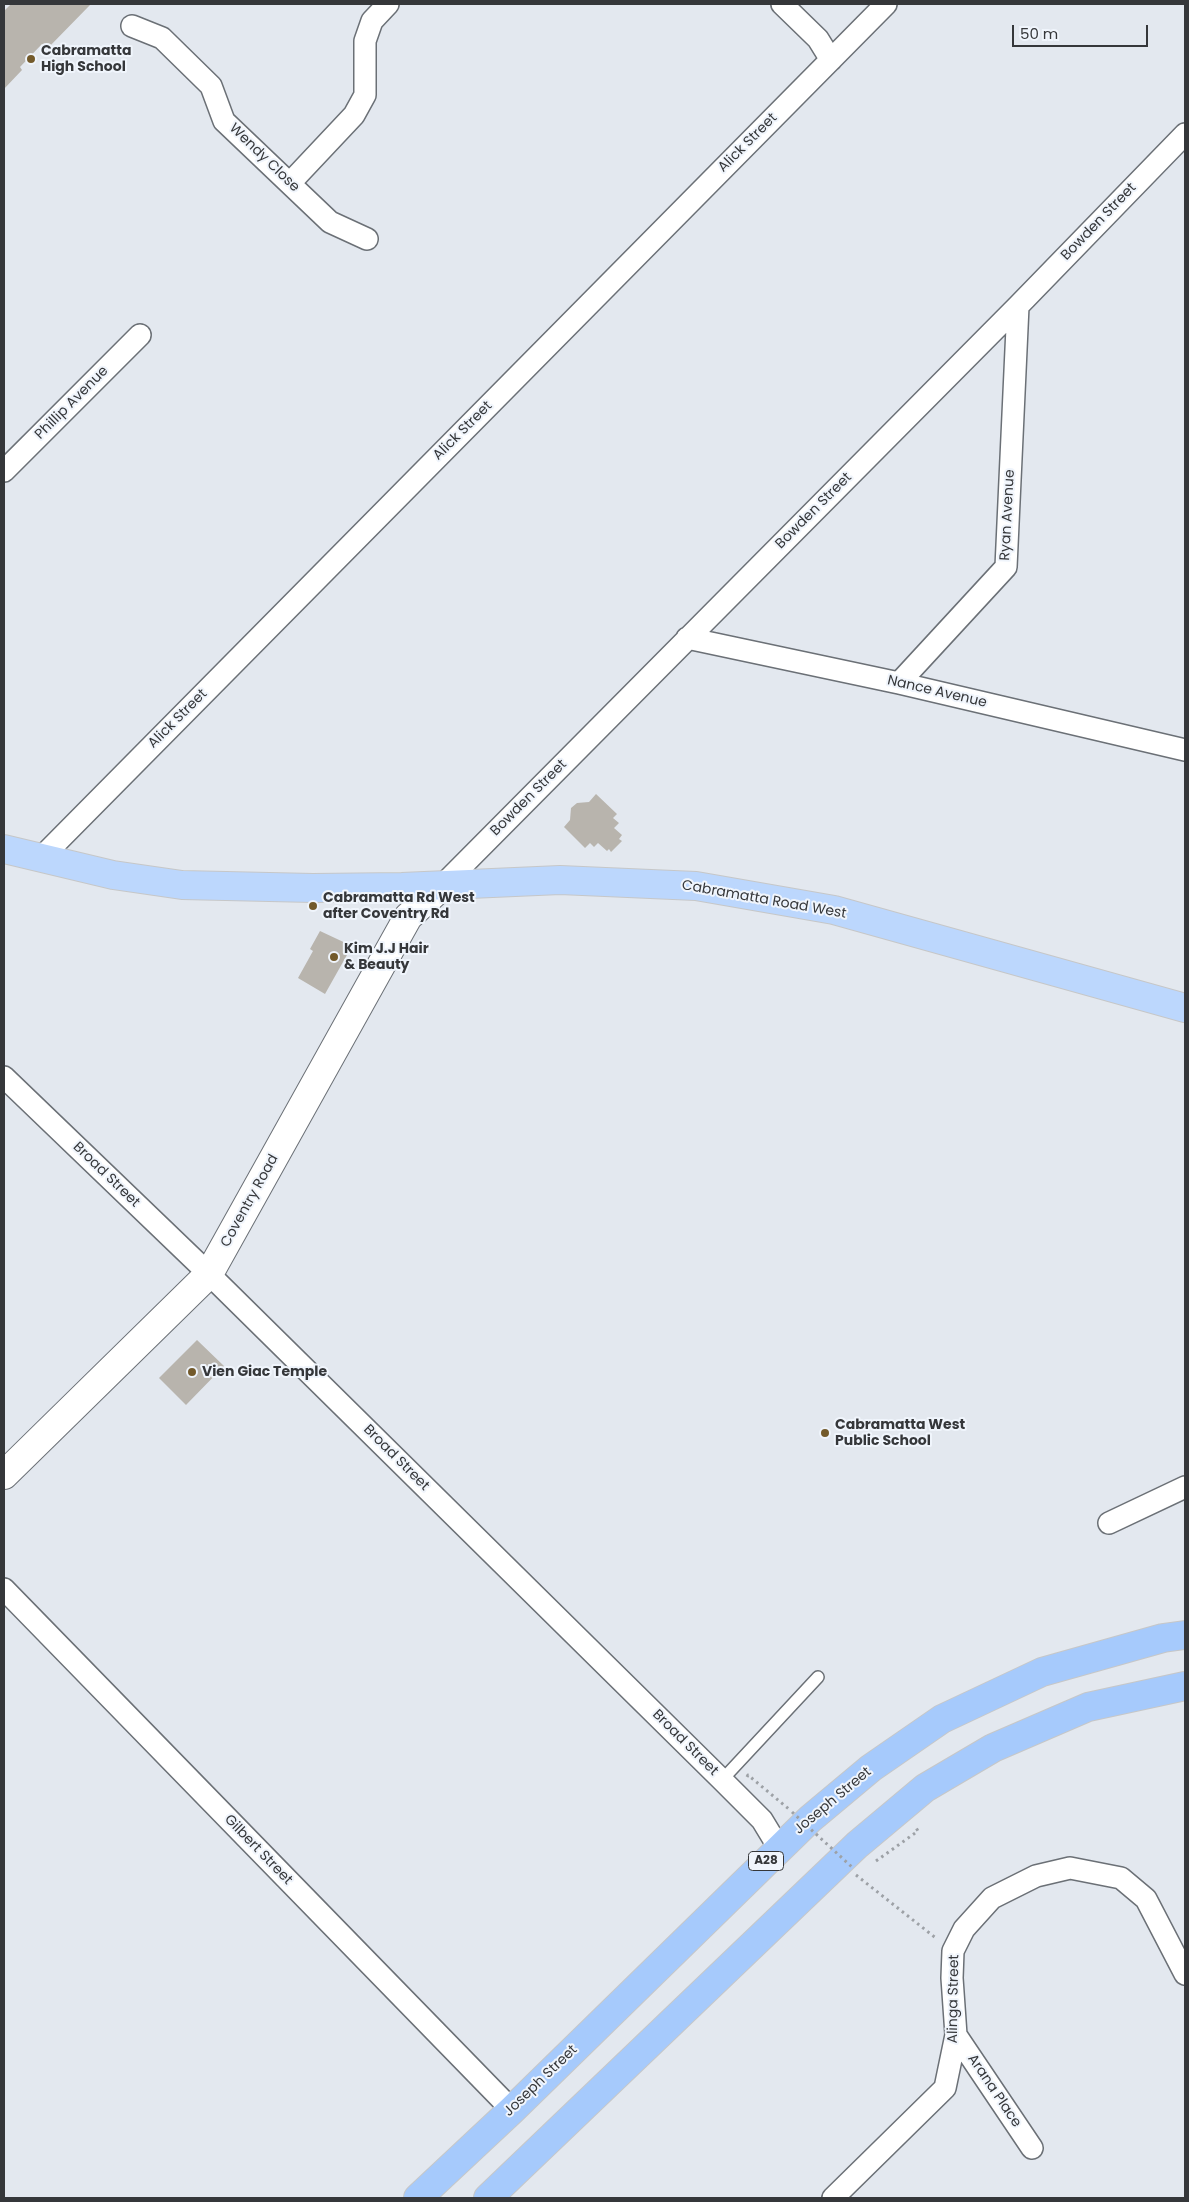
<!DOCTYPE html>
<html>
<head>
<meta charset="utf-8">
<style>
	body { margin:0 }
	#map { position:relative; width:1189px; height:2202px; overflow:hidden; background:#e3e8ef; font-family:Poppins,sans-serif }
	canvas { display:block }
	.frame { position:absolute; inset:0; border:5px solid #35373a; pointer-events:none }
	.scale { position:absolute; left:1012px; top:25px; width:136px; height:22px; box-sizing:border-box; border:2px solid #35373a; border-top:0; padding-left:6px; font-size:15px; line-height:18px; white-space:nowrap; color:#35373a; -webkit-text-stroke:4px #f0f5fc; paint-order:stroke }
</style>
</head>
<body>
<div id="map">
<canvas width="1189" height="2202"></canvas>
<div class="frame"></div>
<div class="scale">50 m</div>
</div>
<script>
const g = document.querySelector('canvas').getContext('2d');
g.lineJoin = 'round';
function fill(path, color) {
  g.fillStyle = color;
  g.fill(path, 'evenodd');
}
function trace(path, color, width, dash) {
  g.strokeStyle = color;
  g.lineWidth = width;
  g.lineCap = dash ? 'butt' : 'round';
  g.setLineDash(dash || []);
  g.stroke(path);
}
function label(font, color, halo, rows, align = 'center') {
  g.font = font + ' Poppins,sans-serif';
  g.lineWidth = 4;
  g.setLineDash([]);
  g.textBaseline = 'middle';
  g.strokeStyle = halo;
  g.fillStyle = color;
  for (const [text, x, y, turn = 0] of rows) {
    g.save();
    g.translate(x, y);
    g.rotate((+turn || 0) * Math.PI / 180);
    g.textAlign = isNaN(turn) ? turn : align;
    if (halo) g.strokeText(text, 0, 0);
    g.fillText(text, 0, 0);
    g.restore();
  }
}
fill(new Path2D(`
	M11,4h80l-44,45 -5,-5 -22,23 2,3 -18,19v-78z
	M596,794l21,20 -4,4 6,5 -5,5 8,7 -3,4 3,2 -11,11 -2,-3 -2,2 -9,-8 -4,4 -4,-4 -5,5 -21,-21 6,-7 1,-12 6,-5 12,-1z
	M320,931l32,15 -27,48 -27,-16 15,-27 -3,-2z
	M197,1340l27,26 -38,39 -27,-27z`), '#b8b4ad');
const service = new Path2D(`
	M722,1780l96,-103`);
const minor = new Path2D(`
	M782,4l36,35 13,21
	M132,26l30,12 49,48 13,35 106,101 37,17
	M290,183l64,-68 11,-20v-54l7,-20 16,-17
	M4,471l136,-136
	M687,638l212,45 286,67
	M899,683l107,-116 12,-261
	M41,858l845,-854
	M442,886l576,-580 167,-172
	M4,1077l205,197 513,506 40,40 17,28
	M1109,1523l76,-36
	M4,1589l508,521
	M956,2035l76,113
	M833,2198l112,-110 11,-53 -4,-57 1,-27 11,-22 28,-31 44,-22 34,-8 51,10 25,21 39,75`);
const tertiary = new Path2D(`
	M4,1475l205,-201 199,-357 34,-31`);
const primary = new Path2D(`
	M4,849l109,26 69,10 131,3 89,-1 158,-7 136,6 138,24 351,98`);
const trunk = new Path2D(`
	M418,2198l94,-88 298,-291 61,-51 71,-49 100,-47 121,-34 22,-3
	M488,2198l369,-353 68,-57 68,-40 95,-41 97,-21`);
trace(service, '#6b7076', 14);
trace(minor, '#6b7076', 24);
trace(tertiary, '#6b7076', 30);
trace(primary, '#c6c7c8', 30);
trace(trunk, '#c6c7c8', 30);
trace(new Path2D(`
	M747,1777l1,-2 42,35
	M876,1861l42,-30 -3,-5
	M856,1875l81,64`), '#9da1a6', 3, [2.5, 4]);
trace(service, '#fff', 11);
trace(minor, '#fff', 21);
trace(tertiary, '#fff', 28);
trace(primary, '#bcd7fd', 28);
trace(trunk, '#a6cafc', 28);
trace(new Path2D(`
	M792,1812l61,56`), '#9da1a6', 3, [2.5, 4]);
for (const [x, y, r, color] of [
	[31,59,5,"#735a2b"],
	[313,906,5,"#735a2b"],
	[334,957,5,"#735a2b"],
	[192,1372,5,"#735a2b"],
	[825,1433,5,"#735a2b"]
]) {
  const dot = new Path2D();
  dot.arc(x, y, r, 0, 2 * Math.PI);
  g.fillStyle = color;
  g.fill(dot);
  trace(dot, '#f0f5fc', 2);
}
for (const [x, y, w] of [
	[766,1861,35]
]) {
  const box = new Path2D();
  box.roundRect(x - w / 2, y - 9.5, w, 19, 4);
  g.fillStyle = '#f0f5fc';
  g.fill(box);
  trace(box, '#35373a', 1);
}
label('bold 12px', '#35373a', null, [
	["A28",766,1861]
]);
label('bold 14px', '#35373a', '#f0f5fc', [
	["Cabramatta",41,51],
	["High School",41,67],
	["Cabramatta Rd West",323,898],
	["after Coventry Rd",323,914],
	["Kim J.J Hair",344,949],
	["& Beauty",344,965],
	["Vien Giac Temple",202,1372],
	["Cabramatta West",835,1425],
	["Public School",835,1441]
], 'left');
label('14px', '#35373a', '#f0f5fc', [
	["Alick Street",748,143,-45],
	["Wendy Close",264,158,44],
	["Bowden Street",1099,222,-46],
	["Phillip Avenue",72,403,-45],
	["Alick Street",463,431,-45],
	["Bowden Street",814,511,-45],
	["Ryan Avenue",1008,515,-87],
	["Nance Avenue",937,692,13],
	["Alick Street",178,719,-45],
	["Bowden Street",529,798,-45],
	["Cabramatta Road West",764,900,10],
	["Broad Street",106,1175,44],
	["Coventry Road",250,1201,-61],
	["Broad Street",396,1458,45],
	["Broad Street",685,1743,45],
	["Joseph Street",833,1801,-40],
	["Gilbert Street",258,1850,46],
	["Alinga Street",954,1999,-89],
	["Joseph Street",541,2081,-44],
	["Arana Place",994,2091,56]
]);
</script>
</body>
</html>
